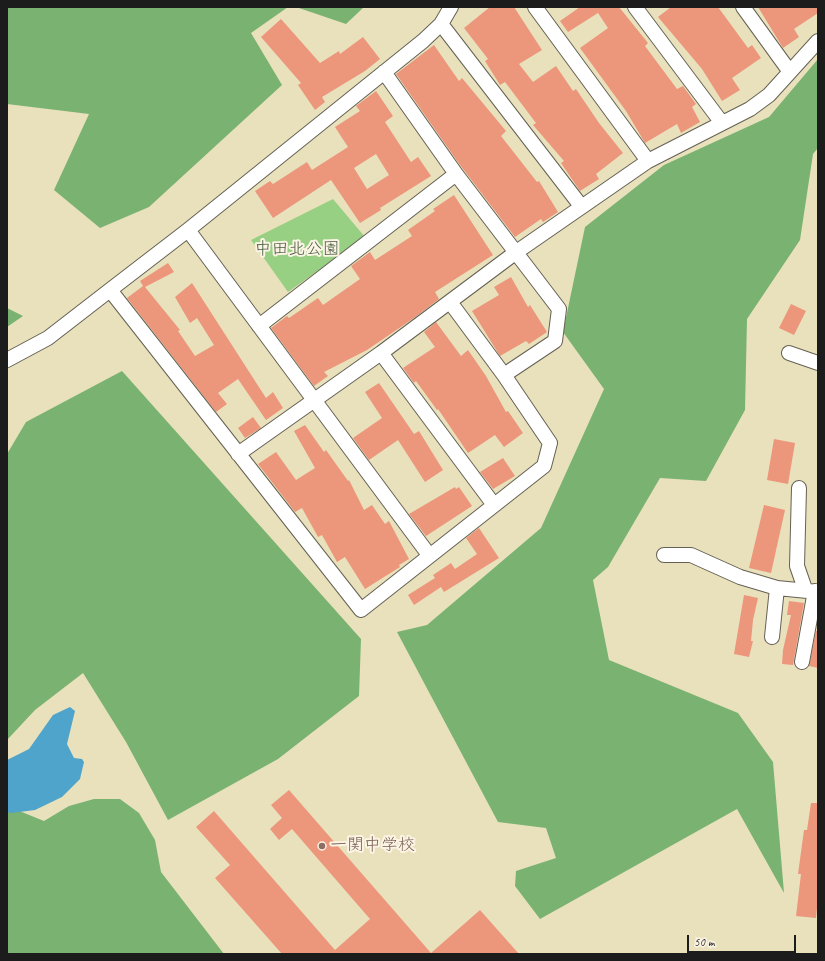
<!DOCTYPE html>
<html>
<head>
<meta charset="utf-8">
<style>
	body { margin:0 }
	#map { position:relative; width:825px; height:961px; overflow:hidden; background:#e9e1bc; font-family:Caveat,sans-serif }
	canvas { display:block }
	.frame { position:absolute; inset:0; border:8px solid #1c1c1c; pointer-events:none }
	.scale { position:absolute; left:687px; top:935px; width:109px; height:18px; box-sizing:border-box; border:2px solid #1c1c1c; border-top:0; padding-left:5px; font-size:12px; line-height:14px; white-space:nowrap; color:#1c1c1c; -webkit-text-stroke:3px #fcf5e5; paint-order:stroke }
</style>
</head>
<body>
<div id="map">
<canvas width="825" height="961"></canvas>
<div class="frame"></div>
<div class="scale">50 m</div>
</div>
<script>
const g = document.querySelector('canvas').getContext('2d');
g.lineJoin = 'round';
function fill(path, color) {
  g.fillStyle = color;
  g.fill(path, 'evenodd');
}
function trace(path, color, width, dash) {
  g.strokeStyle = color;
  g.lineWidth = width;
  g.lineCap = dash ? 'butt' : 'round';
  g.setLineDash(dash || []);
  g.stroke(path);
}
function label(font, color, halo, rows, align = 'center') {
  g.font = font + ' Caveat,"Klee One",sans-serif';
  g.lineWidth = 4;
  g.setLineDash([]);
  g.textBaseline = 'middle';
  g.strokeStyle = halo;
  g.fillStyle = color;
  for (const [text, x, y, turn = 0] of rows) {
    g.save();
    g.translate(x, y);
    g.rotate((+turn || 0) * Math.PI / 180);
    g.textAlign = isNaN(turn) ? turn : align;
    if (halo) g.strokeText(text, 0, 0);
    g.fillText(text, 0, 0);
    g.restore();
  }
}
fill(new Path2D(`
	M333,199l32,38 -77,55 -37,-52z`), '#98d083');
fill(new Path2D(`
	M7,7h281l-37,26 31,52 -133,122 -49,21 -46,-38 35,-76 -82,-10z
	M296,7h68l-18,17z
	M818,59v89l-5,6 -13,86 -53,79 -2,91 -39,71 -46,-3 -52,89 -15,13 16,80 129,53 35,49 11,131 -47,-84 -197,110 -25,-33 1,-15 40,-13 -10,-30 -48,-6 -101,-190 30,-7 114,-97 63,-139 -41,-57 22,-105 79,-62 105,-48z
	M7,308l16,8 -16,11z
	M122,371l239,268 -2,57 -81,63 -110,61 -42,-78 -43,-69 -48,37 -28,30v-286l19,-32z
	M94,799h26l19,14 16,27 6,32 63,82h-217v-148l37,15 25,-15z`), '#7ab271');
fill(new Path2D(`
	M70,707l5,4 -8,33 7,14 8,1 2,3 -4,17 -18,18 -27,13 -24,3 -4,-1v-52l22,-11 24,-34z`), '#4ea4ca');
fill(new Path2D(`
	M490,7h24l28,43 -23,14 14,18 23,-16 17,25 3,-2 23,34 24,30 -27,21 3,5 -19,12 -19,-28 3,-2 -31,-36 3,-2 -31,-41 -5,3 -15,-24 3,-2 -24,-31z
	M580,7h39l29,36 -3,3 32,43 6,-3 13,18 -4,3 8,15 -19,11 -4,-9 -32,19 -19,-32 -46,-63 28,-20 -10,-15 -30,19 -8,-11z
	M671,7h47l30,41 4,-3 9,13 -29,20 8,12 -18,11 -20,-32 -44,-52z
	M758,7h60v6l-24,16 5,8 -16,11z
	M281,19l39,44 19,-12 1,3 23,-17 17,22 -15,12 -43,26 3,5 -10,8 -17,-25 3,-2 -40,-46z
	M434,45l25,36 3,-3 44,53 -5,5 36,46 2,-1 19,31 -15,10 -2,-3 -26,18 -55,-72 -64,-91z
	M376,91l17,25 -8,6 26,40 7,-5 13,19 -51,32 1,2 -21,13 -29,-43 -58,38 -18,-27 15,-10 3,3 34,-22 5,8 36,-23 -13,-20 25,-16 -4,-5zM376,154l13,21 -22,14 -13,-21z
	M454,195l39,60 -58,37 4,7 -25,19 -47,32 -43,22 4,4 -14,10 -43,-58 16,-12 2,2 29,-20 5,7 37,-26 -9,-13 19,-14 5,8 37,-24 -4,-6 27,-19 -2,-2z
	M168,263l6,9 -29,15 35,43 -2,1 17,25 19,-11 -17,-27 -7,5 -15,-26 17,-14 74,115 7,-6 10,16 -17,12 -28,-41 -20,14 9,11 -11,8 -89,-114 16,-12 -3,-5z
	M511,277l17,30 2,-2 17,27 -18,12 -3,-3 -26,15 -28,-45 27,-16 -5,-8z
	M791,304l15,7 -12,24 -15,-7z
	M436,322l25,34 7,-6 18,26 20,36 2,-1 15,22 -19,14 -9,-12 -27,18 -30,-44 -1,1 -21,-29 -2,2 -11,-15 32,-21 -11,-15z
	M379,383l35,51 5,-3 24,39 -18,12 -27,-42 -29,20 -16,-22 29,-20 -17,-26z
	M253,417l8,11 -16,10 -7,-10z
	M305,425l19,27 2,-2 22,31 1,-1 15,30 8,-5 13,19 4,-3 20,38 -10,6 1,2 -35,22 -20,-32 -8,5 -15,-27 -4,2 -16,-29 -7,4 -37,-48 18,-12 20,28 19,-12 -21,-37z
	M774,439l21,4 -7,41 -21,-4z
	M503,458l12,18 -22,13 -13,-17z
	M455,487l1,2 3,-2 13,19 -46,30 -17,-22z
	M764,505l21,5 -14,63 -22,-5z
	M479,528l20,30 -55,34 -3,-5 -27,18 -6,-10 27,-17 -2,-3 18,-12 4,6 22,-15 -11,-16z
	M744,595l14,3 -5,22 -2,21h2l-4,16 -15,-3z
	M789,601l15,2 -11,62 -11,-1 1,-14 8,-35h-4z
	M816,631h2v37l-9,-2z
	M289,790l142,163 49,-43 39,44h-237l-67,-76 15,-13 -34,-38 18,-16 121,139 35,-31 -78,-90 -13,11 -9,-11 12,-11 -11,-13z
	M811,803h7v96l-2,19 -20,-2 5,-42h-3l6,-44h3z`), '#ec967c');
const street = new Path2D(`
	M535,7l113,154
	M635,7l87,116
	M743,7l47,65
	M441,24l140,182
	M384,72l72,102 103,135 -4,32 -51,34
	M188,230l241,325
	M110,290l251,320 183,-144 6,-23 -46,-68 -54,-73
	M259,326l197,-152
	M381,353l113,152
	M789,353l29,10
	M7,360l41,-22 62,-48 78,-60 235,-189 18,-17 10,-17
	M238,454l143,-101 134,-100 133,-92 102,-52 19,-14 49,-54
	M799,488l-2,78 8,23
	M664,555h27l49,22 37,11 41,4
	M772,637l5,-49
	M802,662l13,-71`);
trace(street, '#646154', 16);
trace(street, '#fff', 14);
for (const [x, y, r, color] of [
	[322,846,4,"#8d6e63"]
]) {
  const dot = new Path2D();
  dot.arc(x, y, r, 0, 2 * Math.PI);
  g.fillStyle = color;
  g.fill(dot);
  trace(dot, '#fcf5e5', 1.5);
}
label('17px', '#475b40', '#fcf5e5', [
	["中田北公園",297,250]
]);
label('17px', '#785e54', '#fcf5e5', [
	["一関中学校",330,846]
], 'left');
</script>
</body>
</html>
